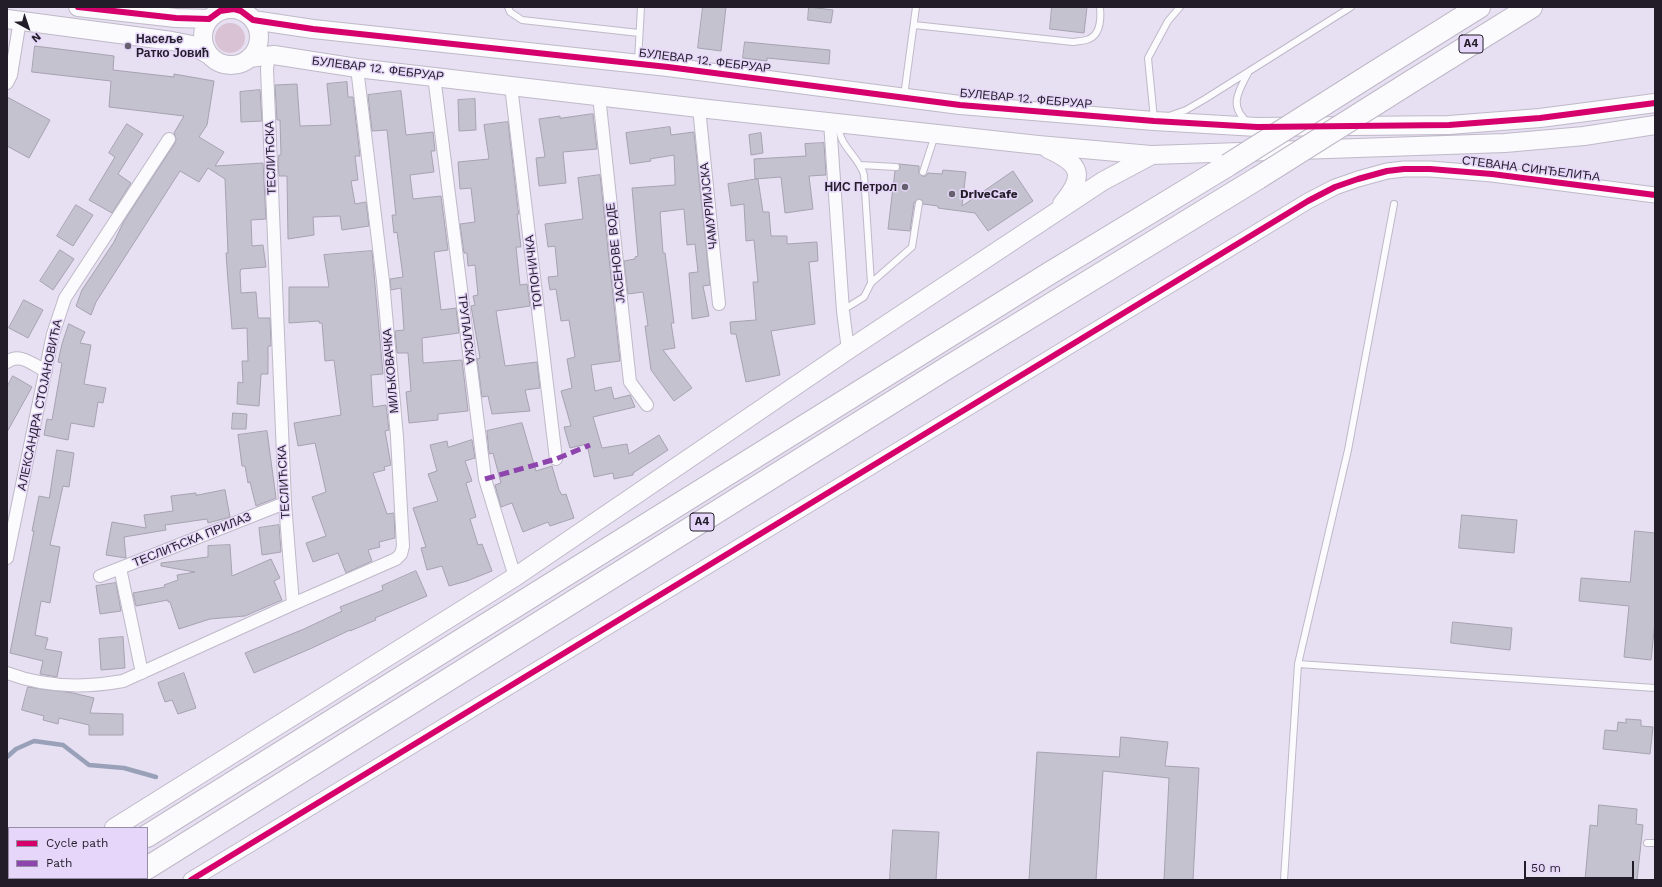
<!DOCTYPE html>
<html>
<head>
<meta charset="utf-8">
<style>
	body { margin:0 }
	#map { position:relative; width:1662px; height:887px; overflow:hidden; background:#e7dff2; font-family:"Work Sans",sans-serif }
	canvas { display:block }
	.frame { position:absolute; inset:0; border:8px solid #221d29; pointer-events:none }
	.legend { position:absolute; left:8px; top:827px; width:140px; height:52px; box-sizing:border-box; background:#e6d7fa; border:1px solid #988da6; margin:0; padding:5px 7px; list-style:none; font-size:12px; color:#221d29 }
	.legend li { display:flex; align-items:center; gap:8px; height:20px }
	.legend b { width:20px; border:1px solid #988da6 }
	.north { position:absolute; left:8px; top:8px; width:40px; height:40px; -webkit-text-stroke:3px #e6d7fa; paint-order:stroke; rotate:140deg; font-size:11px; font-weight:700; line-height:16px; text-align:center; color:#221d29 }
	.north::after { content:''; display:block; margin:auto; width:14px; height:18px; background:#221d29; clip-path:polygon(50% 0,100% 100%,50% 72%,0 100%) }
	.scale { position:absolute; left:1524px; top:861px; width:110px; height:18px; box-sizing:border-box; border:2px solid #221d29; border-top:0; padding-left:5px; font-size:12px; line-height:14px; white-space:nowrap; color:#221d29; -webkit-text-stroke:3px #e6d7fa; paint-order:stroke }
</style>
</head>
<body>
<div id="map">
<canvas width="1662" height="887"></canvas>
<div class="frame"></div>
<ul class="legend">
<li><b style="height:5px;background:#d6006c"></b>Cycle path</li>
<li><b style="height:5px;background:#8e44ad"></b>Path</li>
</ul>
<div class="north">N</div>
<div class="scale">50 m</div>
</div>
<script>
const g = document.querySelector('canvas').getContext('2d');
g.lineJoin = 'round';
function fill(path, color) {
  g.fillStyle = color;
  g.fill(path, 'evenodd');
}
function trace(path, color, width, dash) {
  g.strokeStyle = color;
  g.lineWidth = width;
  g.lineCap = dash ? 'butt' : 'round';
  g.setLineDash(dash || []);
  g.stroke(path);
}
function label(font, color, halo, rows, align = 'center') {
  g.font = font + ' "Work Sans",sans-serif';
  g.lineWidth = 3;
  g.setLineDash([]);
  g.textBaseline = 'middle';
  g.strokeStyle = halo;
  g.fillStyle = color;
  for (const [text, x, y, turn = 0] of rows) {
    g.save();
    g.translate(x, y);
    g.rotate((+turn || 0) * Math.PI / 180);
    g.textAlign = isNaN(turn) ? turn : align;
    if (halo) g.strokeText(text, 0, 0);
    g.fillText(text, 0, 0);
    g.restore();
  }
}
fill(new Path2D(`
	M215 38a15 15 0 1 1 30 0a15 15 0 1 1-30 0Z`), '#d8c2d4');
trace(new Path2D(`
	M7,757l9,-8 18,-8 29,4 26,20 35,3 32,9`), '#99a1b9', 4.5);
const building = new Path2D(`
	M703,7h23l-5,44 -23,-3z
	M809,7l24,3 -2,13 -23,-3z
	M1052,7h35l-3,26 -34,-4z
	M745,42l85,8 -1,14 -62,-6v3l-24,-3z
	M35,46l79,10 -1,14 61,7v-3l40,7 -7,44 -8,12 25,15 -9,14 48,-3 3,56 -15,1 1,26 11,-1 3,22 -25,2 -1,3 1,21 15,-1 2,26h12l1,28h-3v28h-7l-2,32 -22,-2 1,-22 5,1 -1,-22h6l-1,-33 -15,1 -4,-48 -2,-28h2l-3,-74 -17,-11 -9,14 -19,-11 -84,131 -5,13 -15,-9 6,-16 32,-48 10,-21 51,-78 1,-4 -2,-6 10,-17 -75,-9 2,-26 -79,-9z
	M347,82l1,15h5l7,59h-5l3,24 -7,1 4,23 11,-2 3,24 -27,4 -2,-14 -27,1 1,18 -26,4 -1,-63h-8l-1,-14 1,-7h2l-1,-35h-3l-2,-35 22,-1 3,42 31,-1 -4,-41z
	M260,90l2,31 -21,1 -1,-30z
	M401,91l5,44 27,-3 2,19h-4l3,21 -24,3 3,24 28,-3 7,54 -14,2 7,58 15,-2 3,25 -37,5 1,25 39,-3 6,51 -30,3v6l-29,3 -3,-31 5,-1 -3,-38h-11l-2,-22 9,-1 -3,-42 -10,2 -1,-11 13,-2 -6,-45 -3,1 -2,-18h4l-9,-85 -15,1 -4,-36z
	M7,97l43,23 -21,38 -22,-12z
	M475,99l1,31 -17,1 -1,-31z
	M593,114l4,35 -34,3 3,31 -27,3 -3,-28 9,-1 -6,-38 21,-3v2z
	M508,122l10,88 1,4h-2l4,33h-5l4,38 7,-1 3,22 -34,5 9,55 32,-4 3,26 -15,2 5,21 -38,3 -4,-18 -6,1 -5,-38 3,-1 -9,-52 4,-1 -2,-9 5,-1 -3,-30 -7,1 -1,-13h-3l-4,-29 15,-2 -4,-34 -11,1 -2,-27 31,-3 -5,-34z
	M127,124l16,10 -25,40 13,9 -19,30 -23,-13 26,-43 -6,-4z
	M670,127l1,8 23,-3 16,153 -7,1 6,30 -17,3 -3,-46 9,-1 -3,-28 -8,1 -3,-36 -24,3 3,41h2l9,70h-3l4,25 -12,2 29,38 -18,13 -23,-31 -6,-44h3l-5,-34 -15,2 -4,-33 11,-2v-2l3,-1 -6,-68 43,-3v-7l-1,-23 -24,4 1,2 -21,3 -4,-31z
	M761,133l2,20 -12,2 -2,-20z
	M824,143l2,32 -17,1 4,33 -28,4 -4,-36 -26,2 -1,-20 52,-3 -1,-12z
	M899,164l20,2v7l3,3h4l2,-3 14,1 1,-4 23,2 -4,34 51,-35 20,30 -45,30 -13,-18 -37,-5v-2l-15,-2 -1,-4 -4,-1 -4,4 -4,28 -22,-2 7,-58 5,-3z
	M600,175l20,186 -29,4 4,26 16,-4 3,12 16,-4 5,12 -42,10 9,31 25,-4 2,10 30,-19 9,15 -35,23v2l-19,4 -1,-6 -19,4 -7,-33 -17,4 -6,-21 7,-1 -10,-35 11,-3 -5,-29 8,-2 -6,-37 -8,1 -5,-32 -6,1 -2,-13 10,-1 -3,-30 -7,1 -3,-23 38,-5 -5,-41z
	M758,179l5,33h6l2,24h16v8l30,-2 1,19 -9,1 6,62 -44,7 9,44 -34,7 -10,-48h-5l-1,-12 26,-2 -3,-38h5l-4,-42 -8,1 -2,-37 -13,2 -3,-22z
	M76,205l17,10 -20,31 -16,-10z
	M60,250l14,9 -21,31 -13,-9z
	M372,251l11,123 -12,1 2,32 13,-2 3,25 -4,1 6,34 -7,2 1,3 -12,3 14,41 7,-1 1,25 -16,4 1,5 -12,3 4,11 -26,12 -8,-20 -25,9 -7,-19 20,-7 -14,-39 14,-5 -11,-49 -17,3 -4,-23 47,-8 -7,-55 -9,1 -3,-38h-3v-2l-30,2v-36h40l-5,-32z
	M24,300l19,10 -15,28 -19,-10z
	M69,324l16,8 -5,11 11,2 -7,39 22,4 -3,15 -5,-1 -4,25 -23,-4 -3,17 -24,-5 3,-16 5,1 10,-57 -4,-1 4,-18z
	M13,376l19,11 -25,45v-45z
	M233,413l14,1 -1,15h-14z
	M522,423l14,48 16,-5 7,24 3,5 4,-1 8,24 -24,8 -2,-4 -25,10 -11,-29 -11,4 -6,-22 6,-2 -8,-30 -4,1 -2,-23z
	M267,431l9,67 -20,8 -6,-24 -2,1 -3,-17h-3l-4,-31z
	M472,440l3,18 -10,3 7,20 -6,2 10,34 -6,2 8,26 4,-1 10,27 -25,10 -18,5 -7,-20 -15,4 -6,-22 5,-1 -13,-39 25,-7 -10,-27 9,-3 -7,-26 17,-4 1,6z
	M57,450l17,3 -5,34 -6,-1 -13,59 10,2 -10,56 -9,-2 -6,34 13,3 -3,11 17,3 -5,25 -17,-3 3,-13 -33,-8 24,-122h-2l7,-35 10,2z
	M225,490l5,27 -22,6 -1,-4 -42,6 1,5 -42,7 2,21 -20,-3 6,-33 34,6 -2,-13 29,-4 -2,-15 25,-3v2z
	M1462,515l55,5 -3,33 -55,-5z
	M279,525l2,27 -19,3 -3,-27z
	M1635,531l20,2v89l-4,38 -27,-3 5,-51 -50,-5 2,-23 49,4z
	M230,545l2,31 39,-17 9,19 -6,3 8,19 -37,16 -35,3 -31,10 -9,-27h-2v-2l-32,6 -3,-13 32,-6 -1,-2 14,-5 -1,-5 18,-3 -34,-6v-3l47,-6v-11z
	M416,571l11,25 -52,22 1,2 -26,11v-1l-38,18 -58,25 -9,-20 59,-24 38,-18 -2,-4 43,-17 -1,-4z
	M116,583l5,28 -21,3 -4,-28z
	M1453,622l59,6 -2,22 -59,-7z
	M123,637l2,31 -24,2 -2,-31z
	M184,673l12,35 -18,6 -6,-14 -7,2 -7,-19z
	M28,687l45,6 21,5 -4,15 33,1v21h-34v-10l-30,-7 -1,6 -15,-4 1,-4 -22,-6z
	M1626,719l15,1v6l12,1 -3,27 -47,-5 2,-19 12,1 1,-9 8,1z
	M1121,737l47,5 -3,24 34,2 -6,112h-29l5,-102 -66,-7 -7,109h-67l8,-128 82,5z
	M1599,805l38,4 -1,15 7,1 -6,55h-52l5,-55 7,1z
	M893,830l46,2 -3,48h-46z`);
fill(building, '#c5c2d0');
trace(building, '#a6a2b1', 1);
const service = new Path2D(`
	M508,7l2,5 12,8 117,13
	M914,25l159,17c5,-1 12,-1 16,-3 12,-5 12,-21 11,-32
	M638,61l3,-54
	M1248,73c-10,19 -20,34 1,50
	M904,96l12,-89
	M1169,116l17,-6 19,-11 146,-92
	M1154,119l-6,-61 20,-37 12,-14
	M839,125c-1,21 20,31 25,50l7,108 -7,14 -21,13
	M860,165l36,2
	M923,172l12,-37
	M871,283l41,-36 7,-44
	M1298,664l357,24
	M1647,843h8
	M1284,880l14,-216 50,-214 46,-246`);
const minor = new Path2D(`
	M233,7l1,2
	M434,76l51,403 30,98
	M7,83l4,-8 9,-55
	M511,86l45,373
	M599,96l31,286 17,23
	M699,108l20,196
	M830,122l13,189 5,39
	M7,362c13,-10 26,3 39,9
	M7,558l46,-224 12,-36 104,-159
	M120,568l22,105
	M100,576l185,-73
	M293,604l103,-45 5,-5 2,-8 -6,-109 -14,-156 -26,-213
	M7,673c37,14 78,15 116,8l170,-77 -8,-101 -18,-434 2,-14`);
const tertiary = new Path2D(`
	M191,880l1117,-679 27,-14 23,-8 29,-8 17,-2h26l62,5 163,21`);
const secondary = new Path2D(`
	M78,7l98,11 33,1
	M203 37a28 28 0 1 1 56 0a28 28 0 1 1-56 0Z
	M7,19l165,22 20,4 17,10
	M253,20l60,9 355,38 292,38 194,16 103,6 192,-2 91,-7 115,-15
	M249,58l25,-3 83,13 342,40 339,37 113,10
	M1048,149c33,15 38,26 14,55
	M114,828l401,-251 333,-227 255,-169 49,-26 353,-12 79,-7 71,-11
	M32,880l3,-2`);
const motorway = new Path2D(`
	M1375,72l104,-65
	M1412,81l119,-74
	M147,836l903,-563 178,-108
	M147,868l803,-502 308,-188
	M75,880l3,-2
	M127,880l3,-2`);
trace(service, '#bfb9c8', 8);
trace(minor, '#bfb9c8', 14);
trace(tertiary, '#bfb9c8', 17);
trace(secondary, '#bfb9c8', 20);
trace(motorway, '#bfb9c8', 24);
trace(service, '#fbfafd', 6);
trace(minor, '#fbfafd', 12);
trace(tertiary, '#fbfafd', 15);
trace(secondary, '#fbfafd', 18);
trace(motorway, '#fbfafd', 22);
const motorwayBridge = new Path2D(`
	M1228,165l147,-93
	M1258,178l154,-97`);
trace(motorwayBridge, '#bfb9c8', 24, []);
trace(motorwayBridge, '#fbfafd', 22);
trace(new Path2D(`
	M485,479l71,-20 34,-14`), '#8e44ad', 5, [10, 5]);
trace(new Path2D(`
	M78,7l98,11 33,1 11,-8 14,-2 7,2 12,9 60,9 355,38 292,38 194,16 103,6 192,-2 91,-7 115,-15
	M191,880l1117,-679 27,-14 23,-8 29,-8 17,-2h26l62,5 163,21`), '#d6006c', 6);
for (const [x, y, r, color] of [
	[128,46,4,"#67616f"],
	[905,187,4,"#67616f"],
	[952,194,4,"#67616f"]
]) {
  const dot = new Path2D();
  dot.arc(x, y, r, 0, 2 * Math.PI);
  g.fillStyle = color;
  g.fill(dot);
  trace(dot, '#e6d7fa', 1.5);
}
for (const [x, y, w] of [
	[1471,44,24],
	[702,522,24]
]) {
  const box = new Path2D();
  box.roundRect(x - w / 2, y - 9, w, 18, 3);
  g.fillStyle = '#e6d7fa';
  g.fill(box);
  trace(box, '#221d29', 1);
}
label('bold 11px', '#221d29', null, [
	["A4",1471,44],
	["A4",702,522]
]);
label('bold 12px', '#221d29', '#e6d7fa', [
	["Насеље",136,39],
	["Ратко Јовић",136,53],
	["НИС Петрол",897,187,"right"],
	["DriveCafe",960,194]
], 'left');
label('12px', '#221d29', '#e6d7fa', [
	["БУЛЕВАР 12. ФЕБРУАР",705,61,7],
	["БУЛЕВАР 12. ФЕБРУАР",378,69,7],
	["БУЛЕВАР 12. ФЕБРУАР",1026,99,5],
	["ТЕСЛИЋСКА",271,158,-92],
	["СТЕВАНА СИНЂЕЛИЋА",1531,169,7],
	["ЧАМУРЛИЈСКА",709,206,-96],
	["ЈАСЕНОВЕ ВОДЕ",616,253,-96],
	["ТОПОНИЧКА",534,272,-97],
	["ТРУПАЛСКА",466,329,83],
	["МИЉКОВАЧКА",391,371,-95],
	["АЛЕКСАНДРА СТОЈАНОВИЋА",40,405,-78],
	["ТЕСЛИЋСКА",284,482,-93],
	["ТЕСЛИЋСКА ПРИЛАЗ",192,540,-22]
]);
</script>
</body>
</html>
